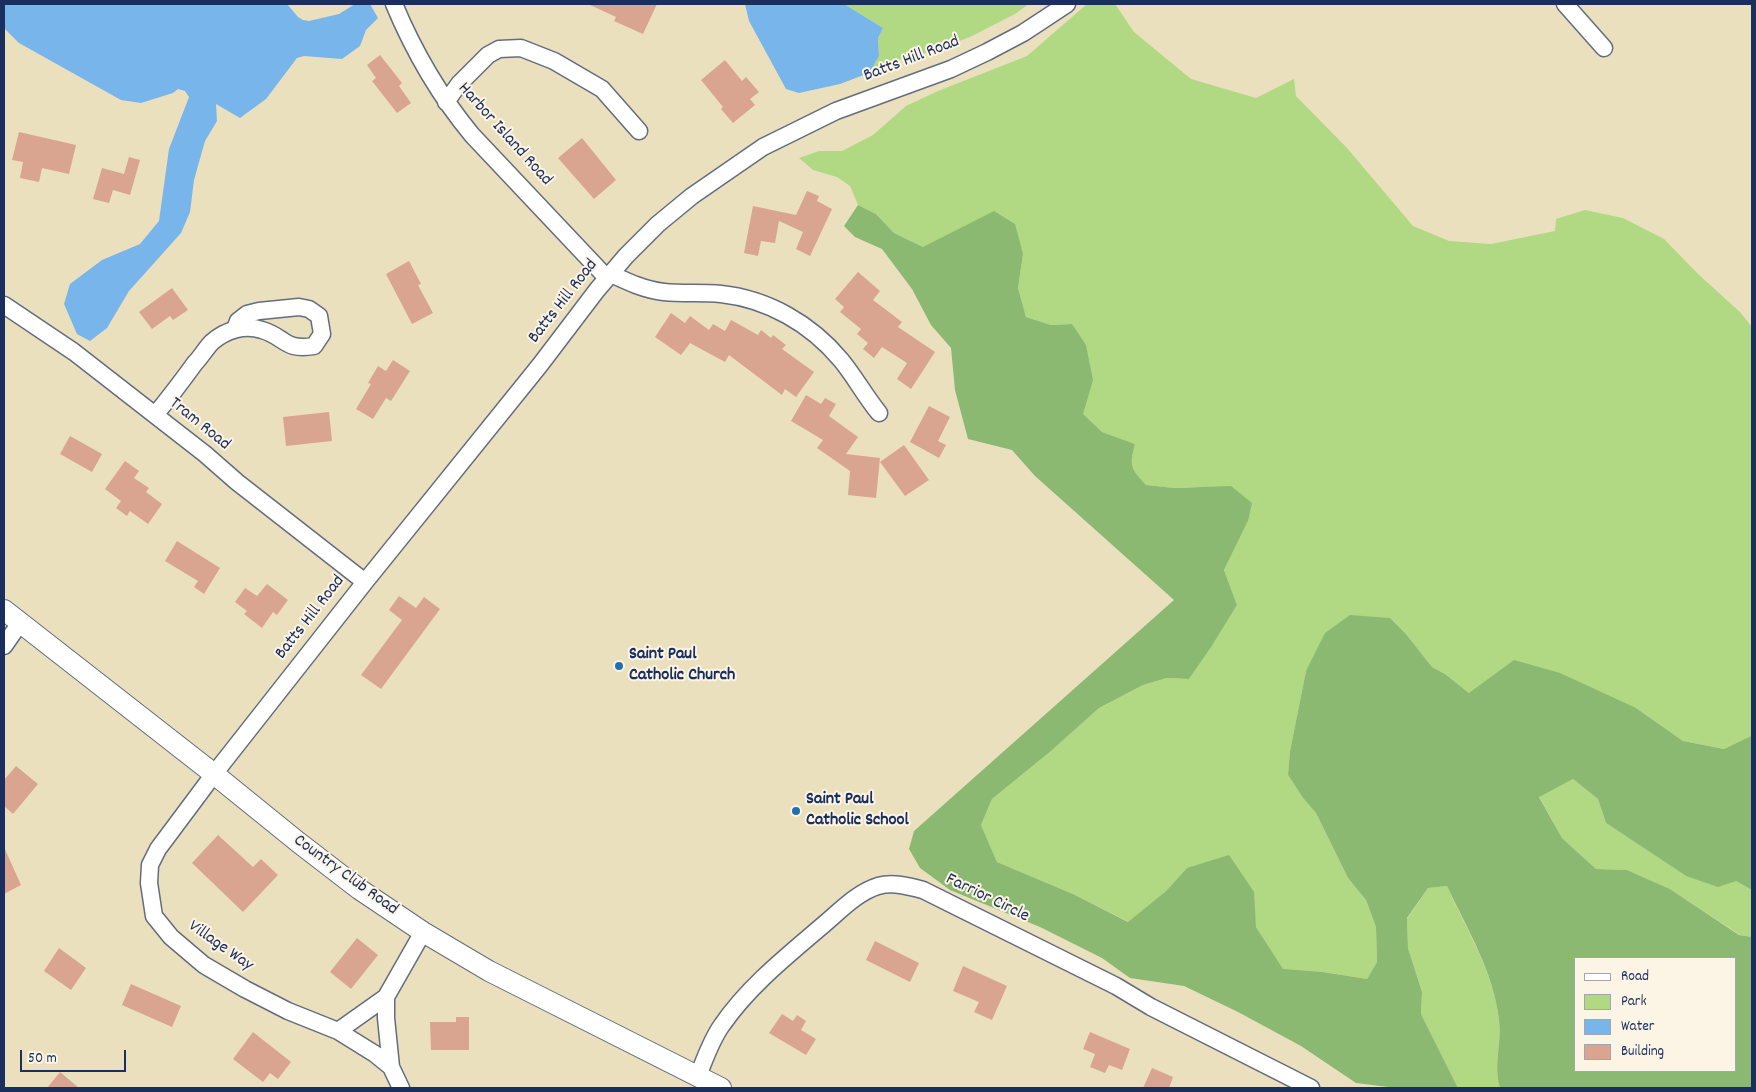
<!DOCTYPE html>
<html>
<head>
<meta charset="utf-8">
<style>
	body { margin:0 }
	#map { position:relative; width:1756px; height:1092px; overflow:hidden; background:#eae0bd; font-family:Dekko,sans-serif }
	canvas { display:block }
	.frame { position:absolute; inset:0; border:5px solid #1b2f5e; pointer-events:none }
	.legend { position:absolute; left:1574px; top:957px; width:162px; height:115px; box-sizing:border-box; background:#fcf5e5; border:1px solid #a2a6af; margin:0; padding:6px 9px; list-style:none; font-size:15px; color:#1b2f5e }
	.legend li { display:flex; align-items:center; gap:10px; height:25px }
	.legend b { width:25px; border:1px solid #a2a6af }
	.scale { position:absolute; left:20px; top:1050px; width:106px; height:22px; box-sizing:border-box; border:2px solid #1b2f5e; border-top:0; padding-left:6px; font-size:15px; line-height:18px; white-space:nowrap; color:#1b2f5e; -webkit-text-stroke:4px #fcf5e5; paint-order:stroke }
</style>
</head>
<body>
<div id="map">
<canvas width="1756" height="1092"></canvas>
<div class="frame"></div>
<ul class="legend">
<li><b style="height:6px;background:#fff"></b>Road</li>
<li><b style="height:14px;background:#b1d983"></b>Park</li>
<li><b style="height:14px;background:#77b5ea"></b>Water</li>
<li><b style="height:14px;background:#d9a590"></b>Building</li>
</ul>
<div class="scale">50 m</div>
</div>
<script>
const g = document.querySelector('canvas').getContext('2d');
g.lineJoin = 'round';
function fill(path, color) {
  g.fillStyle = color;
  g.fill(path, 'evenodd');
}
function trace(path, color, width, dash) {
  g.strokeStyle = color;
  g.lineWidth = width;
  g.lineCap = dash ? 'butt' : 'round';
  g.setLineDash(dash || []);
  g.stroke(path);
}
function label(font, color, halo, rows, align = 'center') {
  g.font = font + ' Dekko,sans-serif';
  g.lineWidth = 4;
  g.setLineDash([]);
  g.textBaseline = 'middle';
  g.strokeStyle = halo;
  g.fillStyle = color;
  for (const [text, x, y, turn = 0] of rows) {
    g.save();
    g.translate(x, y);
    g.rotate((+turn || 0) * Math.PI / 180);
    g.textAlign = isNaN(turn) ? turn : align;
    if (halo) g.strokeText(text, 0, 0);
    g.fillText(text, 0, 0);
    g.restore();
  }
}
fill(new Path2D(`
	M844,4h185l-14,10 -45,23 -42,16 -18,2 -41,18 10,-17 -1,-18 5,-10z
	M1087,4h28l19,28 57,47 65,19 38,-19 2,17 51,52 66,78 36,15 42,3 64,-13 1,-12 29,-9 38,8 41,21 34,35 42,38 12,15v410l-1,-1 -27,13 -41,-8 -47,-33 -167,-15 -24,-19 -13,-7 -26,-33 -16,-16 -84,53 -16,80 -2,24 15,23 13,15 32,65 18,22 10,27 1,35 -10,17 -43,-7 -41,-2 -27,-43 -3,-35 -66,-24 -21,23 -37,31 -56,-28 -76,-32 -16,-37 11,-26 59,-48 48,-43 44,-23 24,-7 22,1 48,-74 -13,-35 24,-49 -53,-34 -21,1 -28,-3c-15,-17 -17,-18 -11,-41l-33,-12 -20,-18 3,-11 -13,-79 -21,1 -25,-8 -8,-29 5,-34 -100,-7 -29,-14 -18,-19 -18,-9 -8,-19 -13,-9 -24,-7 -14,-12 20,-7h23l31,-16 33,-29 32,-15 89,-35z
	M1573,779l25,20 8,24 80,53 50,5 16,9v47l-12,-2 -70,-46 -43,-19 -31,-1 -34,-31 -23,-42z
	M1447,886c19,44 47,85 52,134 3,24 -6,44 1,68h-42l-37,-74 1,-22 -14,-44 -1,-29 21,-31z`), '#b1d983');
fill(new Path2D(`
	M858,205l18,9 18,19 29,14 71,-36 21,13 8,30 -5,34 8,29 25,8 21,-1 14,21 7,35 -10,34 19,18 33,12c-6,23 -4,24 11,41l28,3 57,-2 21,17 -4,18 -24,49 13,35 -26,42 -22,32 -22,-1 -24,7 -44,23 -48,43 -59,48 -11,26 16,37 76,32 55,28 38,-31 21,-23 42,-13 25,37 2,35 27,42 40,3 44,7 10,-17 -1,-35 -10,-27 -18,-22 -32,-65 -13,-15 -15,-23 2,-24 16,-80 19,-38 25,-18 40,3 16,16 26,33 13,7 24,19 45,-33 46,13 76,35 47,33 41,8 27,-13 1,1v153l-16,-9 -18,6 -32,-11 -80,-53 -8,-24 -25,-20 -34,18 23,41 34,31 31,1 43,19 69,46 13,2v151h-252c-7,-24 2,-44 -1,-68 -5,-48 -32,-91 -52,-134l-19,2 -21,30 1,30 14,44 -1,22 37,74h-62l-40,-5 -55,-37 -63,-34 -54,-26 -54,-8 -28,-20 -62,-31 -90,-37 -30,-22 -11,-19 5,-18 260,-231 -139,-124 -23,-26 -44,-11 -13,-49 -4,-42 -20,-23 -19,-36 -30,-40 -27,-12 -11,-11zM1575,958h160v113h-160z`), '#8cb971');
fill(new Path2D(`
	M4,4h283l11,13 5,3 6,1 30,-7 16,-10h15l8,14 -12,12 -6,16 -18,13 -38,-3 -7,2 -31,41 -26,19 -24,-14 1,17 -12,20 -11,39 -4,32 -9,21 -52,58 -22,37 -17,13 -13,-7 -13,-30 6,-20 32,-24 38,-16 19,-23 10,-72 20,-52 -4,-6 -7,-2 -5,4 -32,10 -20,-3 -102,-57 -15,-15z
	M745,4h99l39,24 -5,10 1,18 -10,17 -29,11 -41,9 -13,-4 -37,-68z`), '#77b5ea');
fill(new Path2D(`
	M588,4h69l-14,30 -29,-13 2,-4z
	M380,55l22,28 -3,3 12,17 -14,10 -25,-32 4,-3 -9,-13z
	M725,60l17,21 4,-4 13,15 -9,7 5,6 -22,18 -12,-14 2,-2 -22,-27z
	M19,132l57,13 -7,29 -27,-6 -3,14 -19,-4 3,-16 -11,-2z
	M582,138l34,42 -22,19 -36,-41z
	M129,157l11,3 -10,35 -17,-5 -4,13 -16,-4 9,-31 22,6z
	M807,191l12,5 -2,5 15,8 -22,47 -14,-7 7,-17 -24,-11 -4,22 -14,-2 -3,15 -14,-3 9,-47 43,9z
	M409,261l12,23 -3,1 15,28 -21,11 -26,-50z
	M858,272l22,19 -7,9 29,22 -4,5 37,25 -24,37 -14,-10 10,-16 -25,-16 -8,11 -11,-9 5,-6 -11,-9 4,-5 -21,-17 4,-5 -9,-8z
	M172,288l16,22 -15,10 -3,-4 -18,13 -13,-17z
	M671,313l14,10 5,-7 19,14 4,-6 12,7 6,-11 27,15 3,-5 10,8 2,-3 13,10 -4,4 32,23 -18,25 -11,-8 -3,6 -53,-40 -4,7 -35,-19 -9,12 -26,-18z
	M393,360l17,11 -19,30 -5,-3 -13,21 -17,-10 15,-25 -3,-1 10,-17 8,5z
	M806,395l15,9 4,-6 11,6 -7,12 29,21 -12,17 34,4 -4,40 -28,-3 2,-24 -33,-23 6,-8 -32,-19z
	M929,406l21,11 -12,24 8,4 -7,13 -29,-16z
	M329,412l3,29 -46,5 -3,-29z
	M70,436l32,18 -10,18 -32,-18z
	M904,445l25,35 -24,16 -25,-34z
	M125,461l14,10 -5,7 15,10 -3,4 16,12 -14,20 -18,-13 -3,5 -11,-8 5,-7 -16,-12z
	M177,541l43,27 -16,26 -10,-7 4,-6 -33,-20z
	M267,584l21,16 -11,15 -4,-3 -11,16 -18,-14 3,-3 -12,-9 10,-14 12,8z
	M399,596l17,12 8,-11 16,12 -59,80 -20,-14 41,-55 -13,-10z
	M16,766l22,18 -25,30 -9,-8v-26z
	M218,835l35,32 8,-8 17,16 -35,37 -51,-49z
	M4,847l17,38 -17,9z
	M357,938l21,17 -27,34 -21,-17z
	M875,941l44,22 -9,19 -44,-22z
	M59,948l27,20 -15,22 -27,-19z
	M963,966l44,20 -15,34 -18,-8 5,-10 -26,-11z
	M131,984l50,22 -9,21 -50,-22z
	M782,1014l11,7 4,-6 9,6 -5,9 15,9 -10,16 -37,-22z
	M456,1017h13v33h-38l-1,-28h26z
	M253,1032l38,30 -13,17 -8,-6 -7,9 -30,-23z
	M1090,1032l40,17 -8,21 -13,-5 -4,8 -15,-6 5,-13 -12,-5z
	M1152,1068l21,9 -4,11h-26z
	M60,1072l19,16h-32z`), '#d9a590');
const minor = new Path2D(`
	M394,4c20,48 45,91 78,131l135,143
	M1565,4l39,44
	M446,102l13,-18 29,-29 11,-6 22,-1 33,13 48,28 37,42
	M611,274c17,8 34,16 53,18 19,2 38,0 57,2 47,5 90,30 120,66 14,17 24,36 38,53
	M4,305l70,47 131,102 32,28 128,100
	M155,415c14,-17 27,-34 40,-52 6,-6 11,-15 17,-21 14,-12 33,-18 50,-12 24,7 22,21 52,16l8,-12 -3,-18 -10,-7 -10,-2 -40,4 -12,3 -9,7 -3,8
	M4,646l16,-23
	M338,1031l48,-34
	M391,1067l-5,-49v-21l37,-65
	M698,1076c7,-17 13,-36 24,-51 27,-39 65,-69 100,-99 17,-14 34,-33 56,-40 15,-4 30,0 45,4l193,96 35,21 160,81
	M401,1088l-10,-21 -16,-13 -37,-23 -50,-20 -43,-22 -41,-24 -33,-28 -17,-21 -5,-33 1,-18 8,-16 56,-75 151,-192 175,-217 57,-75 29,-34 32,-32 34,-28 71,-49 73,-36 115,-42 36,-17 36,-19 44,-29`);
const tertiary = new Path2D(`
	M4,610l210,164 84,68 61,47 64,43 66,39 232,117`);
trace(minor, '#636d7f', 19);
trace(tertiary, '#636d7f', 22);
trace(minor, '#fff', 16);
trace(tertiary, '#fff', 20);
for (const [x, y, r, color] of [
	[619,666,5,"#1f6fb2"],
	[796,811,5,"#1f6fb2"]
]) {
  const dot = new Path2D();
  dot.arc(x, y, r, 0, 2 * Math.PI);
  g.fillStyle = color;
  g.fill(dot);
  trace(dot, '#fcf5e5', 2);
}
label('18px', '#1b2f5e', '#fcf5e5', [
	["Batts Hill Road",912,60,-21],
	["Harbor Island Road",504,135,48],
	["Batts Hill Road",564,302,-52],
	["Tram Road",199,425,39],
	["Batts Hill Road",311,618,-52],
	["Country Club Road",345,876,36],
	["Farrior Circle",987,899,26],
	["Village Way",220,947,35]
]);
label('bold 18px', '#1b2f5e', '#fcf5e5', [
	["Saint Paul",629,656],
	["Catholic Church",629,677],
	["Saint Paul",806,801],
	["Catholic School",806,822]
], 'left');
</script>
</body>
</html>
